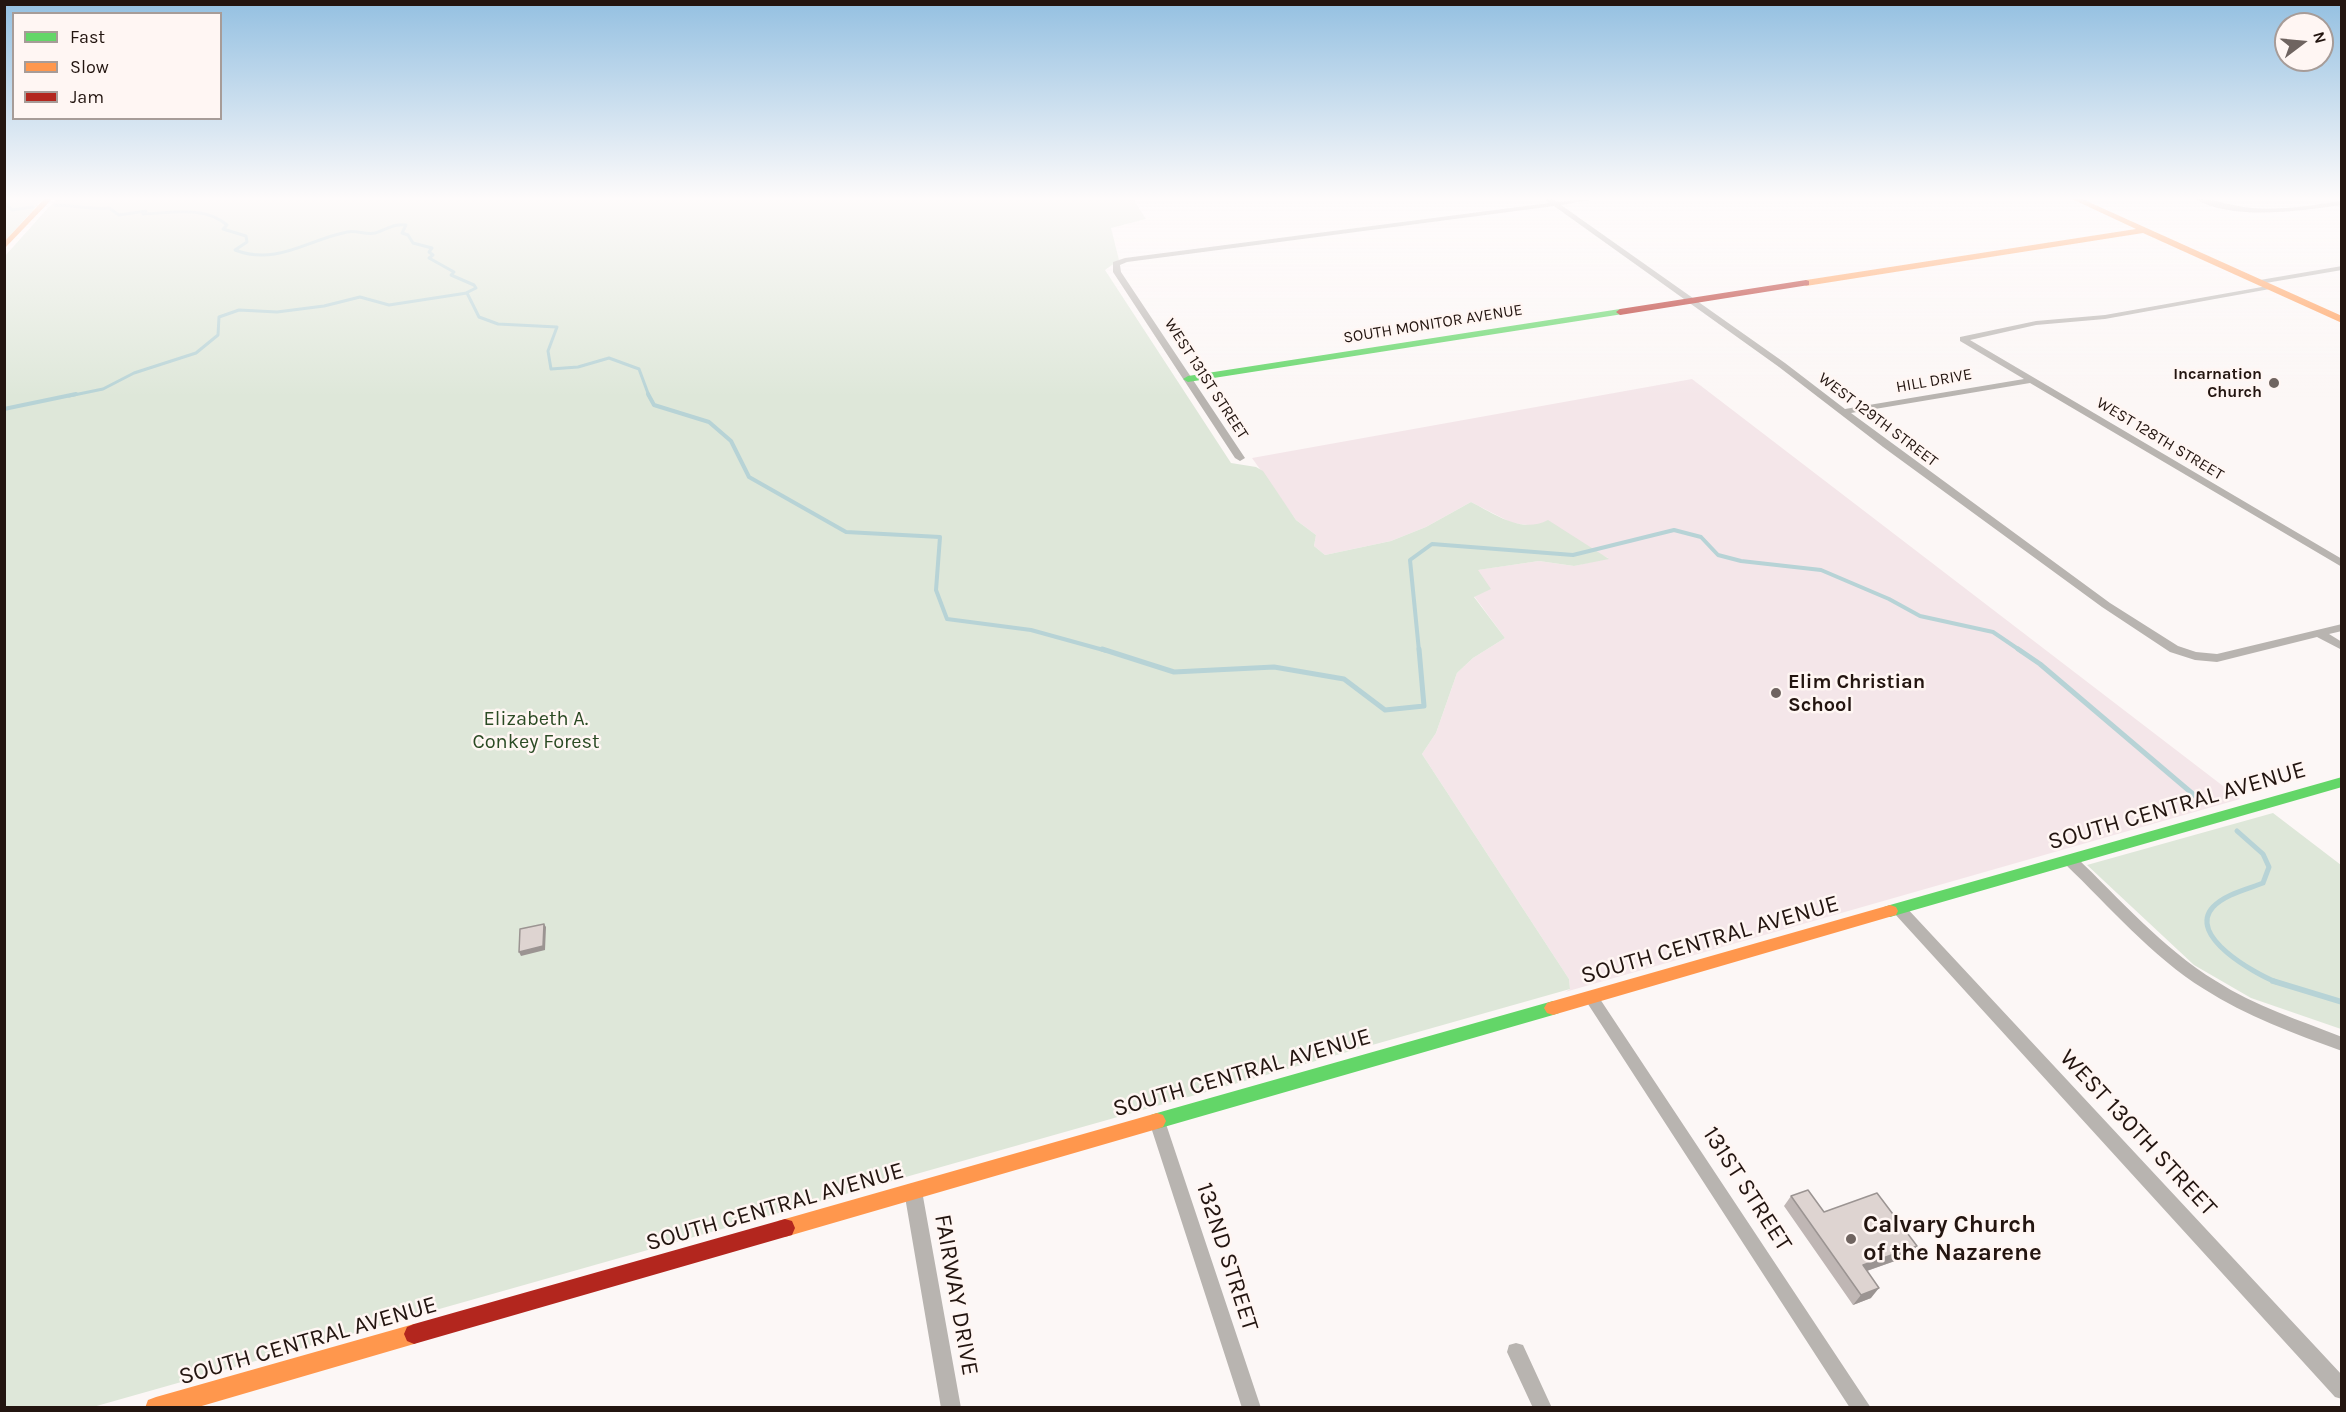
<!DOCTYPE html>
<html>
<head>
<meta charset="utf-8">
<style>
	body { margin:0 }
	#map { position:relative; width:2346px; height:1412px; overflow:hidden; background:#fcf7f6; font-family:Karla,sans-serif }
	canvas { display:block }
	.frame { position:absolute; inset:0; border:6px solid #231510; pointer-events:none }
	.legend { position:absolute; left:12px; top:12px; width:210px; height:108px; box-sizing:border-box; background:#fff6f3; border:2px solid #a79c98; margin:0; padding:8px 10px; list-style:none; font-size:18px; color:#231510 }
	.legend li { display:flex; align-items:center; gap:12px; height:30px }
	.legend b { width:30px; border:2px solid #a79c98 }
	.north { position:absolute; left:2274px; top:12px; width:60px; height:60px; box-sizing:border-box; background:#fff6f3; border:2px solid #a79c98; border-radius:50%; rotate:74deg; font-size:16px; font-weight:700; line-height:24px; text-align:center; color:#231510 }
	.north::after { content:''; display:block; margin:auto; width:21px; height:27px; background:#6f6460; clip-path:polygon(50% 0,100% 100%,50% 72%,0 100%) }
</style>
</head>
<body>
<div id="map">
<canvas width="2346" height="1412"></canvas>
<div class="frame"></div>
<ul class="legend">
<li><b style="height:8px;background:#63d668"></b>Fast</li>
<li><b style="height:8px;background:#ff974d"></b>Slow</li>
<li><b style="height:8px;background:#b3261e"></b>Jam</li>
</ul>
<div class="north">N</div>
</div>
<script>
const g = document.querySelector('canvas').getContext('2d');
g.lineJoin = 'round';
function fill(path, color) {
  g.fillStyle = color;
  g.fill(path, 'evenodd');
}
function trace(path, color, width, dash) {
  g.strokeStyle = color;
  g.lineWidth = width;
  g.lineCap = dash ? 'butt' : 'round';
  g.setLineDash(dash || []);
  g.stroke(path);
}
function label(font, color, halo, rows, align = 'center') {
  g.font = font + ' Karla,sans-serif';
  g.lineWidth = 5;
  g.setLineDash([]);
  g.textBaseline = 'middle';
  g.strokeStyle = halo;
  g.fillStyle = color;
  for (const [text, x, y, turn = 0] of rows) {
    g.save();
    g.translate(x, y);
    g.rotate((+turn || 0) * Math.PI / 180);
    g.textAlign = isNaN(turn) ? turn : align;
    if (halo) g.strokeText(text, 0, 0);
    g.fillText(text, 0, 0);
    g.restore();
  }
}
fill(new Path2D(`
	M1692,379l548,420 -675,193 5,-3 -1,-10 -147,-225 14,-21 21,-60 16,-15 32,-20 -31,-42 3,-26 62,-9 35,5 34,-8 -72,-32 -24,-3 -41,-21 -45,25 -35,14 -66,14 -11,-9 2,-11 -20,-15 -44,-62z`), '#f4e6e9');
fill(new Path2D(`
	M5,199h38l-38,42z
	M56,199h1077l13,20 -35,9 8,32 -14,10 126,193 25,4 7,4 33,49 20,15 -2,11 11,9 66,-14 35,-14 45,-25c24,12 50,32 77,18l61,39 -35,7 -35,-5 -61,9 13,19 -17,8 31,41 -32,20 -16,15 -21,60 -14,21 147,225 1,10 -1477,418 -88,1 -1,-1151z
	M2273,813l68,52v164l-90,-31 -57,-33 -107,-100z`), '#dee7d9');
trace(new Path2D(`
	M4,202l8,8 21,-3
	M55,205c19,0 36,5 54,3l10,7 27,-4 -3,3c28,-1 61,-9 84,11l-4,4 23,7 1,6 -12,8c42,16 72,-10 112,-18 9,-2 19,3 28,1 11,-3 19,-10 31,-8l-4,8 6,2 5,8 19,5 -3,4 4,3 -4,3 25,14 -3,3 23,10 2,3 -10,5
	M69,396l34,-7 31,-16 62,-20 22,-18 1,-18 20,-7 38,2 47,-6 36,-9 29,8 78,-12 12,24 19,7 59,3 -9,24 3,18 27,-2 31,-9 30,11 10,27`), '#b7d3d6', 3);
trace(new Path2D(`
	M648,394l6,11 55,17 22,19 18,36 97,55 94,5 -4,53 11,29 84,11 76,21
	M4,409l72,-15
	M1419,651l-9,-91 22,-16 141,11 101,-25 27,7 17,18 23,6 80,9 68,29 31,17 73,16 28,19`), '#b7d3d6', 4);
trace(new Path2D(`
	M1102,649l72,23 100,-5 70,12 41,31 39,-4 -5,-57
	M2018,649l22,15 160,136
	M2237,831l26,23 6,13 -6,16c-15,6 -38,11 -50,24 -27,29 43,67 63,75`), '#b7d3d6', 5);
trace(new Path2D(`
	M2273,981l69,21`), '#b7d3d6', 6);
fill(new Path2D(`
	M1545,199h8l3,3 39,-3 -34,6 224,158 60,46 179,-30 -64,-38v-4l76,-16 69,-6 168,-30v4h-3l-165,30 -69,6 -66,15 372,219v8l-312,-184 -179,30 259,190 68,43 18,6 21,2 125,-30v7l-13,3 13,8v8l-25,-13 -100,25 -22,-2 -25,-8 -68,-45 -219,-160 -104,-80 -225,-161 -427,56 -7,3 1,7 124,186 -5,3 -5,-3 -122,-186v-10l12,-4 424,-55z
	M2195,199c19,0 37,7 56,9 30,3 61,-3 91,-7v4c-43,6 -109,16 -147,-6z
	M2342,266v4l-82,14 -4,-2 4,-2z
	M2070,855l5,1c45,43 87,92 141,125 39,25 83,39 126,56v14c-47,-17 -96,-35 -138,-62 -53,-33 -94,-82 -139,-125l-2,-4 2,-4z
	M1899,903l5,2 438,470v24l-7,-2 -441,-484 -2,-4 2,-4z
	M1591,991l5,2 275,415h-21l-264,-407 -3,-4 3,-4z
	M1157,1114l6,2 2,5 96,287h-19l-93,-287 2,-5z
	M913,1183l6,2 3,6 39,217h-20l-37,-217 3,-6z
	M1516,1343l7,2 29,63h-19l-26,-56 2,-7z`), '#b8b4b0');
fill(new Path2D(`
	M1620,309l3,1v4l-435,68 -5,-3 5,-3z
	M2342,777v10l-452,130 -6,-2 -2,-4 2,-4 6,-2z
	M1553,1001l6,2 3,5 -3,5 -6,2 -396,114 -6,-2 -3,-6 3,-6 6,-2z`), '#63d668');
fill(new Path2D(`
	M44,199h8l-48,50v-7z
	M2072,199h10l260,117v7l-199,-90 -337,53 -4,-3 4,-3 330,-51z
	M1890,905l6,2 2,4 -2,4 -343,100 -6,-2 -3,-5 3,-5 6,-2z
	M1157,1113l6,2 3,6 -3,6 -6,2 -372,108 -7,-2 -3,-7 3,-7 7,-2z
	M414,1324l7,3 3,7 -3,7 -7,3 -219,64h-50l3,-8 8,-3z`), '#ff974d');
fill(new Path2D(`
	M1806,280l3,1v4l-189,30 -4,-3 4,-3z
	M785,1219l7,2 3,7 -3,7 -7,2 -371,107 -7,-3 -3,-7 3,-7 7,-3z`), '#b3261e');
fill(new Path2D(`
	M1791,1196l118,60 -42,15 4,27 -18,7 -69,-99z`), '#bfb6b4');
fill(new Path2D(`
	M544,924l2,3 -1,23 -24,6 -2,-4z
	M1917,1246l-8,10 -54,19 8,-10z
	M1879,1288l-8,10 -18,7 8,-10z`), '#9b9492');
const building = new Path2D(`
	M544,924l-1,22 -24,6 1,-23z
	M1808,1190l16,22 53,-19 40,53 -54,19 16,23 -18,7 -70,-99z`);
fill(building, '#ded4d1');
trace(building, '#9b9492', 1.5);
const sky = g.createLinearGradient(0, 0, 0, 397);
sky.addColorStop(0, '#94c0e1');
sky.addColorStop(0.5, '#fefbfb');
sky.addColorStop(1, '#fefbfb00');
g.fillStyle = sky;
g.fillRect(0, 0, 2346, 397);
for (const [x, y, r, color] of [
	[2274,383,6,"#6f6460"],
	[1776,693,6,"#6f6460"],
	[1851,1239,6,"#6f6460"]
]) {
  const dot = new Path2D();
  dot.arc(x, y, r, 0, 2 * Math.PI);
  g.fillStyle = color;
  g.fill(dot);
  trace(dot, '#fff6f3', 2);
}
label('16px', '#231510', '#fff6f3', [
	["SOUTH MONITOR AVENUE",1433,324,-9],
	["WEST 131ST STREET",1206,379,57],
	["HILL DRIVE",1934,381,-10],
	["WEST 129TH STREET",1878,420,37],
	["WEST 128TH STREET",2160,439,31]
]);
label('bold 16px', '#231510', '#fff6f3', [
	["Incarnation",2262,374],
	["Church",2262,392]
], 'right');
label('bold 20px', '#231510', '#fff6f3', [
	["Elim Christian",1788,682],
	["School",1788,705]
], 'left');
label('20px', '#2b4b24', '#fff6f3', [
	["Elizabeth A.",536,719],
	["Conkey Forest",536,742]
]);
label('24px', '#231510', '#fff6f3', [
	["SOUTH CENTRAL AVENUE",2177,806,-16],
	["SOUTH CENTRAL AVENUE",1710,940,-16],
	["SOUTH CENTRAL AVENUE",1242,1073,-16],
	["WEST 130TH STREET",2138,1133,47],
	["131ST STREET",1747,1189,57],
	["SOUTH CENTRAL AVENUE",775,1207,-16],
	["132ND STREET",1227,1257,72],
	["FAIRWAY DRIVE",956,1295,80],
	["SOUTH CENTRAL AVENUE",308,1341,-16]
]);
label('bold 24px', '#231510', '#fff6f3', [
	["Calvary Church",1863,1225],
	["of the Nazarene",1863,1253]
], 'left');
</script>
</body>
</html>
